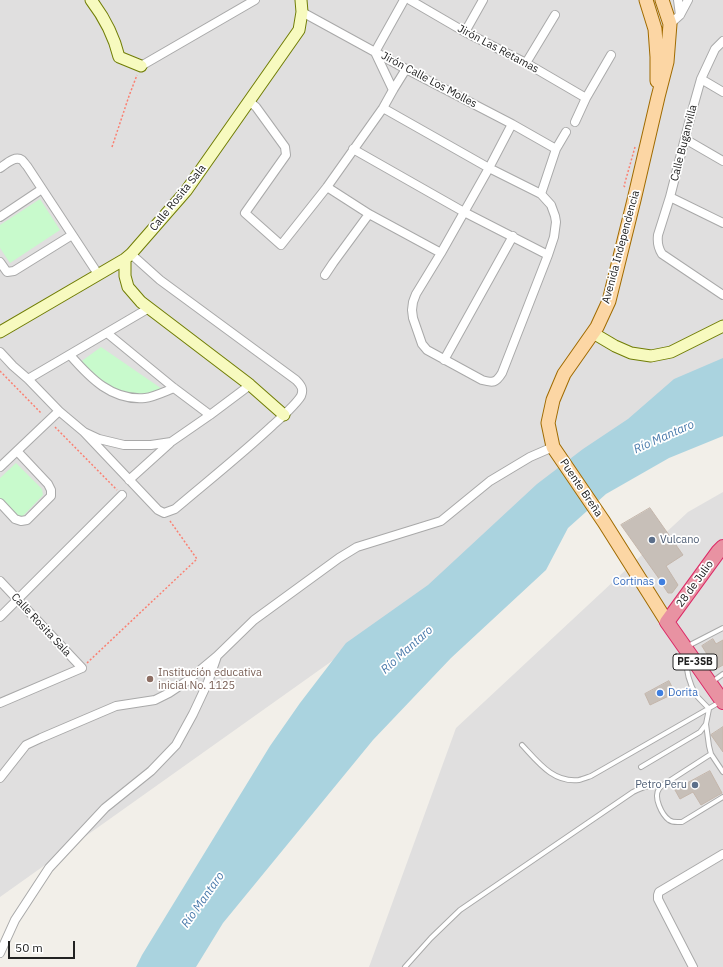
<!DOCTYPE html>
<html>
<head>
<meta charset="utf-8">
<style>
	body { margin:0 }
	#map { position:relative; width:723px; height:967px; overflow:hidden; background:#f2efe9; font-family:"IBM Plex Sans",sans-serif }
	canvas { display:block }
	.scale { position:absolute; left:8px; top:941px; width:67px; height:18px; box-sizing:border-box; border:2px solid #222; border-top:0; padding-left:5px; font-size:12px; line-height:14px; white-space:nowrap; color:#222; -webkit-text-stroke:3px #fff; paint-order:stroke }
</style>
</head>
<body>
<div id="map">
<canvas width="723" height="967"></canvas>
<div class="scale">50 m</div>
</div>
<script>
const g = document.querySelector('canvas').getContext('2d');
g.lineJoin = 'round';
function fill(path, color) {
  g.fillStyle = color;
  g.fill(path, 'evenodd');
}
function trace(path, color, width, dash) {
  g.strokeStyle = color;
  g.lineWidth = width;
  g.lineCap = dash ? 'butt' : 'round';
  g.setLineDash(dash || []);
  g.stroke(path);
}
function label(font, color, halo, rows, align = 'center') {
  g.font = font + ' "IBM Plex Sans",sans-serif';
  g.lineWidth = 3.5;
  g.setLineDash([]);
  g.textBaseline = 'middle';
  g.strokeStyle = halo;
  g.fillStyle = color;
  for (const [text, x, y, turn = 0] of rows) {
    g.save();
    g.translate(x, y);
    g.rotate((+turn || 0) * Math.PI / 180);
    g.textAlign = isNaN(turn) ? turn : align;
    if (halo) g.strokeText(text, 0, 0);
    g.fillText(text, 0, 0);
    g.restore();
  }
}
fill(new Path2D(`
	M0,0h723v383l-723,514z
	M723,492v475h-354l87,-239 232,-216z`), '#e0dfdf');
fill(new Path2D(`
	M40,199l20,31 -50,33 -10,-15v-23z
	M101,347l64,44c-7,2 -14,5 -21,5 -31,3 -44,-14 -65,-33z
	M16,463l26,26 1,6 -20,21 -7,1 -16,-18v-21z`), '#c8facc');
fill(new Path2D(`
	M723,358v78l-54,22 -63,36 -38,34 -22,42 -95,88 -78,82 -150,183 -27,44h-60l6,-12 128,-209 30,-43 46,-60 82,-58 109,-101 46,-35 45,-30 46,-40z`), '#aad3df');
const building = new Path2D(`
	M650,508l33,47 -17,11 12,19 -6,8h-4l-8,-12v-1l-39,-55z
	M713,639l3,5 7,-4v25l-7,4 -14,-23z
	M669,681l6,12 -25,12 -5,-11z
	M723,727v25l-12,-17z
	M710,771l12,22 -21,12 -8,-13 -13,7 -5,-9z`);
fill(building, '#c7bfb8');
trace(building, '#c4b6ab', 1);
const lane = new Path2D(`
	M688,646l35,-18
	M712,682l11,-8
	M706,724l3,22 2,8 12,18
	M522,745c16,17 31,38 57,35 4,-1 9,-3 12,-4l129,-74
	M711,754l-48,31c-1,1 -3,2 -4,4 -6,8 3,26 10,31 4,3 8,2 13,2l41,-25
	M641,767l59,-35 6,-8 3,-15c-4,-5 -9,-9 -13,-14 -7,-12 -10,-25 -10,-38
	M405,967l26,-29 29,-28 173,-118c12,-6 17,-7 30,-7`);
const street = new Path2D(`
	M410,0l55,32 61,31 60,35
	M678,0l2,15
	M302,12l104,57 106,55 44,25
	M670,24l10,-9 8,-15
	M465,32l18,-32
	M723,41l-8,8 -14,30 -9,32 -22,86 -12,38c-1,8 0,13 4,19l61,41
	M526,63l29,-48
	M141,66l114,-66
	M701,79l22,13
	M393,90l-18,-38 29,-52
	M249,101l7,6 29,40 1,8 -41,58 36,32 46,-58 56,-79 10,-18 13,-21
	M383,108l106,60 52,26 10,11 4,11 1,6 -2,15 -6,18 -46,118c-6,10 -9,10 -20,7l-55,-30 -5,-6 -9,-26 -1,-8 1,-8 3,-8 25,-41 48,-85 23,-44
	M575,122l11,-24 25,-43
	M685,139l38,22
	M353,149l111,63 84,43
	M0,168c6,-4 15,-13 22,-8 2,2 3,4 5,6l71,108
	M327,187l42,27 72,39
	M541,194l15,-45 10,-17
	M670,197l53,26
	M0,217l42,-28
	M0,262l7,10 7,-1 58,-36
	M325,275l8,-12 36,-49
	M107,333l67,55 36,27
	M0,352l13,14 15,13 31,32 25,21 15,7 25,6h27l20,-3 39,-27 40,-30
	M70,355c20,23 42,46 75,43 9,-1 21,-7 29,-10
	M444,360l69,-124
	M28,379l121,-71
	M84,432l74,78 6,3 11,-4c33,-28 67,-55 98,-84 7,-6 24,-22 28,-29 3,-7 0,-11 -5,-16l-136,-100 -29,-26
	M0,467l59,-56
	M129,480l41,-37
	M0,503l15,16 6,2 6,-1 24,-24v-6l-3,-6 -31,-33
	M0,581l82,87 -82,35
	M0,617l122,-122
	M0,778l26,-33 15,-7 75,-32 39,-6 14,-7 18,-12 30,-25 37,-36 85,-62 18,-11 84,-26 49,-40 40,-24 23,-10
	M0,953l15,-33 34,-52 56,-60 46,-37 25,-26 17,-31 15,-32 9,-26
	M693,967l-33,-64 -2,-4v-4l1,-3 64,-38`);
const secondary = new Path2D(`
	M91,0c13,17 23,36 28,57l22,9
	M125,259v17l3,11 13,15 109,83 34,30
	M0,332l125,-73 6,-5 55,-63 113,-161 3,-18 -1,-12
	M593,333l22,13 16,7 20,3 20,-4 52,-26`);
const primary = new Path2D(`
	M646,0l9,29 2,28v24
	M662,0l8,24 -3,38 -9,35 -24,103 -25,101 -12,26 -33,47 -11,26 -5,23 5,24 51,75 63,100`);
const highway = new Path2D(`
	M723,547l-5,5 -51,70 56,80`);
trace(lane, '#a9a9a9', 6);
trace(street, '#a9a9a9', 10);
trace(secondary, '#707d05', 13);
trace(primary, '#a06b00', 15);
trace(highway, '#dc2a67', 16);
trace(new Path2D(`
	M112,147l17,-51 8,-21
	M625,187l-1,-1 11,-39
	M0,371l42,43
	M55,427l62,63
	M87,663l110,-104 -27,-38`), '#fa8072', 1.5, [2, 2]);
trace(lane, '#fff', 4);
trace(street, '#fff', 8);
trace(secondary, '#f7fabf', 11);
trace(primary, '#fcd6a4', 13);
trace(highway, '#e892a2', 14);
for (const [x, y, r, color] of [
	[652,540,4,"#5c6f8a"],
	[662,582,4,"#3f7fe0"],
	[150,679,4,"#8d6e63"],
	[660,693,4,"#3f7fe0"],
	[695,785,4,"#5c6f8a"]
]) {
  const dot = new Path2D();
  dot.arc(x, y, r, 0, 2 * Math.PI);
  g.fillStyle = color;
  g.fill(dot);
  trace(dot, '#fff', 1.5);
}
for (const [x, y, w] of [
	[695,662,44]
]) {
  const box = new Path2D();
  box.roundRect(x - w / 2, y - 8, w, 16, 3);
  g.fillStyle = '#fff';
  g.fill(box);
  trace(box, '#222', 1);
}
label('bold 10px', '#222', null, [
	["PE-3SB",695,662]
]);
label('11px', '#222', '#fff', [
	["Jirón Las Retamas",498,49,28],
	["Jirón Calle Los Molles",429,80,28],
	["Calle Buganvilla",684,143,-76],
	["Calle Rosita Sala",178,198,-51],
	["Avenida Independencia",621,247,-75],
	["Puente Breña",581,488,56],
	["28 de Julio",695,584,-54],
	["Calle Rosita Sala",41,625,47]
]);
label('11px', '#4e5e75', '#fff', [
	["Vulcano",660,540],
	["Petro Peru",687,785,"right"]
], 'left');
label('11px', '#366cbe', '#fff', [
	["Cortinas",654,582],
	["Dorita",668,693,"left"]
], 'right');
label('11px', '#785e54', '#fff', [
	["Institución educativa",158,673],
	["inicial No. 1125",158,686]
], 'left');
label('italic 12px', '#4a7aab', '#fff', [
	["Río Mantaro",664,437,-24],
	["Río Mantaro",407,650,-42],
	["Río Mantaro",203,900,-55]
]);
</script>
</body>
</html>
